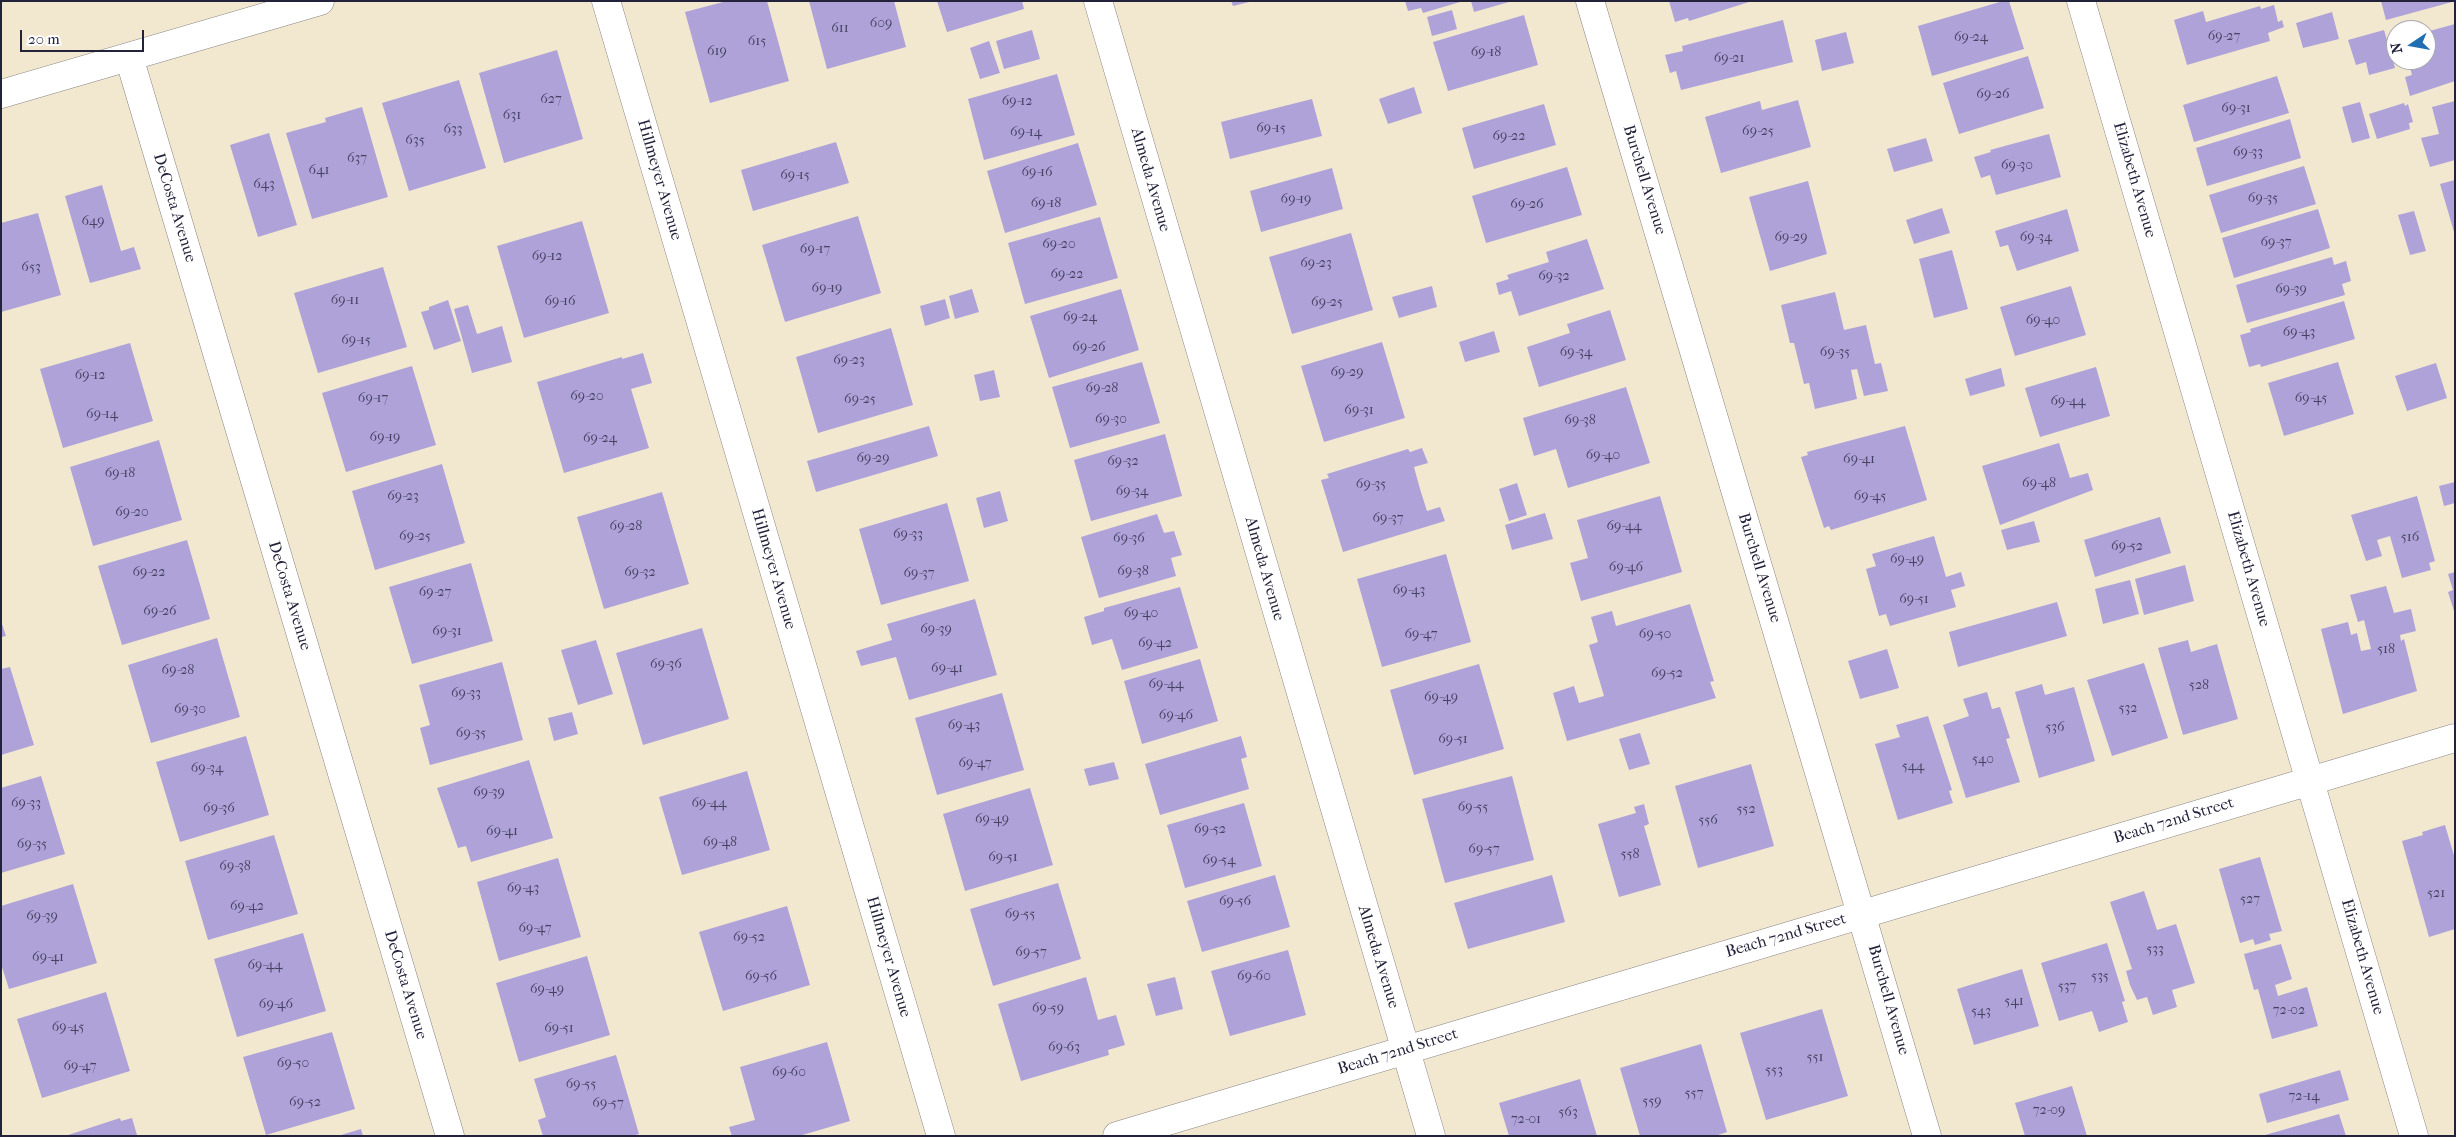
<!DOCTYPE html>
<html>
<head>
<meta charset="utf-8">
<style>
	body { margin:0 }
	#map { position:relative; width:2456px; height:1137px; overflow:hidden; background:#f2e8d0; font-family:"IM FELL French Canon",serif }
	canvas { display:block }
	.frame { position:absolute; inset:0; border:2px solid #22223b; pointer-events:none }
	.north { position:absolute; left:2386px; top:20px; width:50px; height:50px; box-sizing:border-box; background:#fff; border:1px solid #a7a7b1; border-radius:50%; rotate:258deg; font-size:14px; font-weight:700; line-height:20px; text-align:center; color:#22223b }
	.north::after { content:''; display:block; margin:auto; width:18px; height:22px; background:#1f6fb2; clip-path:polygon(50% 0,100% 100%,50% 72%,0 100%) }
	.scale { position:absolute; left:20px; top:30px; width:124px; height:22px; box-sizing:border-box; border:2px solid #22223b; border-top:0; padding-left:6px; font-size:15px; line-height:18px; white-space:nowrap; color:#22223b; -webkit-text-stroke:4px #fff; paint-order:stroke }
</style>
</head>
<body>
<div id="map">
<canvas width="2456" height="1137"></canvas>
<div class="frame"></div>
<div class="north">N</div>
<div class="scale">20 m</div>
</div>
<script>
const g = document.querySelector('canvas').getContext('2d');
g.lineJoin = 'round';
function fill(path, color) {
  g.fillStyle = color;
  g.fill(path, 'evenodd');
}
function trace(path, color, width, dash) {
  g.strokeStyle = color;
  g.lineWidth = width;
  g.lineCap = dash ? 'butt' : 'round';
  g.setLineDash(dash || []);
  g.stroke(path);
}
function label(font, color, halo, rows, align = 'center') {
  g.font = font + ' "IM FELL French Canon",serif';
  g.lineWidth = 4;
  g.setLineDash([]);
  g.textBaseline = 'middle';
  g.strokeStyle = halo;
  g.fillStyle = color;
  for (const [text, x, y, turn = 0] of rows) {
    g.save();
    g.translate(x, y);
    g.rotate((+turn || 0) * Math.PI / 180);
    g.textAlign = isNaN(turn) ? turn : align;
    if (halo) g.strokeText(text, 0, 0);
    g.fillText(text, 0, 0);
    g.restore();
  }
}
fill(new Path2D(`
	M727,1h40l22,80 -79,22 -25,-91z
	M809,1h85l12,46 -79,22z
	M937,1h85l2,8 -77,23z
	M1231,1h18v1l-16,4z
	M1405,1h55v1l-37,11 -2,-5 -13,3z
	M1471,1h38v1l-35,10z
	M1669,1h80v1l-60,19 -1,-3 -13,4z
	M2003,1h6l15,48 -92,27 -14,-50z
	M2381,1h71v1l-66,18z
	M2274,5l4,17 4,-2 2,7 -16,6 2,8 -83,24 -13,-45 29,-9 3,11 54,-16 1,3z
	M1452,10l5,19 -25,7 -5,-19z
	M2332,12l7,27 -36,9 -7,-25z
	M1524,15l14,50 -90,26 -15,-49z
	M1783,20l10,42 -112,28 -5,-19 -6,2 -5,-18 18,-4 -1,-5z
	M2455,24v57l-45,15 -5,-19 7,-2 -4,-15h18v-28z
	M1032,30l8,29 -36,10 -8,-28z
	M2384,30l11,38 -26,7 -3,-13 -10,3 -8,-25z
	M1846,32l8,31 -32,8 -7,-31z
	M989,41l11,32 -20,6 -10,-31z
	M557,50l26,89 -79,24 -25,-90z
	M2028,56l16,52 -85,26 -16,-51z
	M1057,74l18,61 -91,25 -16,-61z
	M2277,76l12,37 -95,29 -11,-37z
	M459,80l27,88 -77,23 -27,-88z
	M1414,87l8,26 -34,11 -9,-25z
	M1312,99l10,37 -92,23 -9,-37z
	M1798,100l13,47 -90,26 -16,-56 55,-16 2,9z
	M2455,101v59l-25,7 -9,-29 18,-4 -7,-27z
	M2360,102l10,36 -18,5 -10,-36z
	M2404,103l1,3 3,-2 5,18 -4,1 1,6 -33,10 -8,-25z
	M1544,104l12,41 -82,24 -12,-41z
	M362,107l26,90 -76,22 -26,-86 40,-11 -1,-4z
	M2290,119l11,39 -94,28 -11,-38z
	M269,133l28,92 -39,12 -28,-92z
	M2049,134l12,43 -65,18 -6,-20 -9,3 -7,-21 17,-5 -1,-2z
	M1926,138l7,23 -39,11 -7,-23z
	M836,142l13,41 -96,28 -12,-41z
	M1078,143l19,62 -92,28 -18,-62z
	M2304,166l12,38 -95,29 -12,-38z
	M1567,167l15,48 -96,28 -14,-47z
	M1332,168l11,41 -82,23 -11,-41z
	M2455,180v52h-1l-14,-48z
	M1808,181l19,73 -57,17 -21,-74z
	M102,185l19,66 13,-4 7,22 -51,14 -25,-87z
	M1942,208l8,25 -36,11 -8,-24z
	M2067,209l12,42 -62,20 -9,-26 -8,2 -5,-16z
	M2318,209l12,39 -96,30 -12,-40z
	M2414,211l12,40 -16,4 -12,-40z
	M38,213l23,82 -60,17v-89z
	M858,216l23,77 -96,29 -23,-77z
	M1100,217l18,61 -93,26 -17,-61z
	M582,221l27,92 -85,25 -27,-92z
	M1351,233l22,77 -81,24 -23,-77z
	M1587,239l17,50 -85,27 -8,-25 -12,4 -3,-12 13,-4 -2,-4 42,-13 -3,-10z
	M1952,250l16,59 -34,9 -15,-59z
	M2332,257l2,8 12,-4 5,20 -9,3 3,11 -98,28 -11,-38z
	M383,267l24,80 -89,26 -24,-80z
	M1432,286l5,21 -38,11 -7,-21z
	M2071,286l15,49 -71,21 -15,-49z
	M972,289l7,23 -24,7 -6,-23z
	M1121,289l18,61 -90,28 -19,-62z
	M1835,292l9,38 22,-5 9,39 6,-1 7,28 -24,5 -7,-27 -6,1 6,29 -42,10 -6,-26 -5,1 -10,-41h-4l-9,-38z
	M945,299l5,19 -25,8 -5,-20z
	M448,300l13,41 -27,9 -13,-38 8,-2v-3z
	M2344,301l11,38 -94,28 -1,-3 -11,3 -9,-32 11,-3 -1,-3z
	M468,305l9,29 25,-8 10,36 -40,11 -18,-64z
	M1610,310l16,50 -87,27 -12,-40 43,-14 -3,-9z
	M891,328l22,77 -95,28 -22,-76z
	M1494,331l6,21 -35,10 -6,-20z
	M1382,342l23,76 -81,24 -23,-76z
	M130,343l23,78 -90,27 -23,-79z
	M643,353l9,30 -21,6 18,59 -85,25 -27,-91 85,-25v2z
	M1142,362l18,61 -90,25 -18,-61z
	M2338,362l16,52 -70,22 -16,-53z
	M2436,363l11,35 -40,13 -12,-35z
	M412,366l24,79 -90,27 -24,-79z
	M2096,367l14,49 -70,21 -15,-49z
	M2001,368l4,18 -35,10 -5,-17z
	M994,370l6,27 -20,4 -6,-26z
	M1626,387l24,76 -82,25 -12,-39 -22,7 -11,-38z
	M929,426l9,30 -122,36 -9,-31z
	M1905,426l22,74 -96,30 -2,-4 -5,2 -23,-71 7,-2 -1,-3z
	M1165,434l17,62 -91,25 -17,-61z
	M159,440l23,80 -89,26 -23,-79z
	M2059,443l11,35 18,-5 5,17 -93,35 -18,-59z
	M1422,448l6,15 -14,4 6,22 7,22 13,-4 5,14 -102,31 -22,-72 8,-2 -2,-4 81,-25 2,3z
	M442,464l23,79 -90,27 -23,-79z
	M2455,482v21l-11,3 -5,-20z
	M1517,483l10,32 -18,6 -10,-32z
	M1000,491l8,30 -24,7 -8,-30z
	M662,492l27,92 -85,25 -27,-92z
	M1660,496l22,76 -101,29 -11,-38 18,-5 -11,-38z
	M2417,496l18,65 -6,2 2,7 -29,8 -12,-42 -13,4 5,16 -16,5 -15,-46z
	M947,503l22,78 -88,24 -22,-76z
	M1545,513l8,26 -41,11 -7,-25z
	M1157,514l7,19 10,-2 8,24 -11,3 5,18 -77,22 -18,-61z
	M2160,517l11,36 -76,24 -11,-37z
	M2034,521l6,21 -33,8 -6,-20z
	M1934,536l12,41 15,-5 4,14 -14,4 5,17 -66,19 -4,-12 -7,2 -13,-47 10,-3 -4,-12z
	M187,540l23,79 -88,26 -24,-79z
	M1446,554l25,88 -89,25 -25,-88z
	M471,563l22,78 -81,23 -23,-77z
	M2185,565l9,36 -50,14 -9,-36z
	M2455,572v39h-1l-6,-19 5,-2 -5,-16z
	M2130,580l9,34 -36,10 -8,-35z
	M2386,586l8,27 17,-4 5,22 -16,4 1,6 3,-2 13,52 -74,23 -22,-85 27,-7 3,13 6,-2 4,18 10,-2 -7,-29 -6,2 -8,-27z
	M1180,587l18,61 -76,22 -10,-31 -20,6 -8,-28 20,-6v-3z
	M975,599l22,76 -88,25 -13,-43 -35,9 -5,-15 36,-11 -5,-16z
	M2057,602l10,34 -109,31 -9,-35z
	M1690,604l24,77 -4,1 6,16 -149,43 -14,-48 21,-7 5,17 25,-7 -15,-51 9,-3 -7,-25 21,-6 4,15z
	M1,621l5,15 -5,1z
	M702,628l27,91 -86,26 -27,-92z
	M217,638l23,79 -89,26 -23,-78z
	M596,640l17,54 -35,11 -17,-55z
	M2188,640l3,12 26,-8 21,75 -55,16 -25,-87z
	M1887,649l12,39 -39,11 -12,-38z
	M1200,659l18,62 -76,23 -18,-63z
	M502,662l21,78 -93,25 -10,-37 10,-3 -11,-40z
	M2144,663l24,75 -56,18 -25,-76z
	M1479,664l25,85 -90,26 -24,-85z
	M10,667l24,78 -33,10v-86z
	M2042,684l3,11 29,-8 21,74 -56,17 -24,-86z
	M1987,692l5,17 8,-2 10,31 -4,1 14,43 -54,16 -23,-73 26,-9 -6,-17z
	M1002,693l22,77 -87,25 -22,-77z
	M572,712l6,22 -24,7 -6,-23z
	M1928,716l24,74 -3,1 4,12 -55,17 -23,-76 25,-7 -4,-12z
	M1640,733l10,31 -21,6 -10,-31z
	M246,736l23,79 -89,27 -24,-80z
	M1241,736l6,21 -6,2 8,30 -89,26 -15,-51z
	M529,760l24,78 -82,24 -5,-16 -8,2 -21,-60z
	M1114,762l5,17 -30,7 -5,-17z
	M1751,764l23,82 -76,22 -23,-82z
	M747,771l23,79 -88,25 -23,-78z
	M41,776l24,78 -64,19v-85z
	M1512,776l22,84 -89,23 -23,-84z
	M1030,788l23,77 -88,26 -22,-77z
	M1244,803l18,63 -77,22 -18,-63z
	M1644,804l5,20 -5,2 17,59 -42,12 -21,-73 38,-11 -2,-6z
	M2445,825l10,34v70l-26,8 -27,-96 21,-6 -1,-3z
	M274,835l24,79 -90,26 -23,-79z
	M2260,857l22,74 -13,3 2,6 -16,5 -2,-6 -13,4 -21,-74z
	M558,858l23,79 -82,24 -22,-79z
	M1275,875l15,52 -88,25 -15,-51z
	M1552,875l13,47 -97,27 -14,-46z
	M1058,883l23,76 -88,27 -23,-77z
	M73,884l24,79 -88,26 -8,-25v-58z
	M2144,891l13,39 19,-6 19,59 -23,7 5,17 -24,8 -6,-18 -10,3 -7,-15 -4,-14 6,-2 -22,-67z
	M787,906l23,79 -87,26 -24,-79z
	M303,933l23,78 -89,26 -23,-78z
	M2107,943l18,58 -3,1 6,20 -29,10 -7,-21 -33,10 -18,-58z
	M2281,944l11,35 -17,6 3,11 29,-9 11,39 -46,13 -14,-50 -4,1 -10,-36z
	M1288,950l18,65 -76,21 -19,-65z
	M587,956l23,79 -91,27 -23,-79z
	M2022,969l17,57 -65,19 -17,-56z
	M1086,977l12,43 18,-5 9,30 -17,5 1,5 -88,26 -23,-77z
	M1175,977l8,32 -27,7 -9,-32z
	M106,992l24,79 -88,27 -25,-79z
	M1822,1009l26,87 -82,24 -26,-87z
	M332,1032l23,77 -89,26 -23,-78z
	M827,1042l23,79 -51,15h-67l-3,-9 26,-7 -15,-53z
	M1701,1044l26,88 -12,4h-75l-20,-68z
	M616,1055l23,79 -8,2h-88l-5,-16 8,-3 -12,-38z
	M2340,1070l9,30 -82,23 -8,-29z
	M1580,1079l17,57h-88l-10,-33z
	M2072,1086l15,50h-62l-10,-33z
	M2339,1114l7,22h-81v-1z
	M120,1118l1,3 11,-3 5,17 -72,1z
	M361,1129l2,7h-22v-1z`), '#aea2d8');
const minor = new Path2D(`
	M606,1l335,1135
	M1098,1l333,1135
	M1590,1l337,1135
	M2081,1l333,1135
	M129,57l321,1079
	M1,94l319,-93
	M1117,1136l1338,-398`);
trace(minor, '#8a8586', 29);
trace(minor, '#fff', 28);
label('14px', '#454262', null, [
	["609",881,24],
	["611",840,29],
	["69-27",2224,37],
	["69-24",1971,38],
	["615",757,42],
	["619",717,52],
	["69-18",1486,53],
	["69-21",1729,59],
	["69-26",1993,95],
	["627",551,100],
	["69-12",1017,102],
	["69-31",2236,109],
	["631",512,116],
	["69-15",1271,129],
	["633",453,130],
	["69-25",1758,132],
	["69-14",1026,133],
	["69-22",1509,137],
	["635",415,141],
	["69-33",2248,153],
	["637",357,159],
	["69-30",2017,166],
	["641",319,171],
	["69-16",1037,173],
	["69-15",795,176],
	["643",264,185],
	["69-35",2263,199],
	["69-19",1296,200],
	["69-18",1046,204],
	["69-26",1527,205],
	["649",93,222],
	["69-29",1791,238],
	["69-34",2036,238],
	["69-37",2276,243],
	["69-20",1059,245],
	["69-17",815,250],
	["69-12",547,257],
	["69-23",1316,264],
	["653",31,268],
	["69-22",1067,275],
	["69-32",1554,277],
	["69-19",827,289],
	["69-39",2291,290],
	["69-11",345,301],
	["69-16",560,302],
	["69-25",1327,303],
	["69-24",1080,318],
	["69-40",2043,321],
	["69-43",2299,333],
	["69-15",356,341],
	["69-26",1089,348],
	["69-34",1576,353],
	["69-35",1835,353],
	["69-23",849,361],
	["69-29",1347,373],
	["69-12",90,376],
	["69-28",1102,389],
	["69-20",587,397],
	["69-17",373,399],
	["69-45",2311,399],
	["69-25",860,400],
	["69-44",2068,402],
	["69-31",1359,411],
	["69-14",102,415],
	["69-30",1111,420],
	["69-38",1580,421],
	["69-19",385,438],
	["69-24",600,439],
	["69-40",1603,456],
	["69-29",873,459],
	["69-41",1859,460],
	["69-32",1123,462],
	["69-18",120,474],
	["69-48",2039,484],
	["69-35",1371,485],
	["69-34",1132,492],
	["69-23",403,497],
	["69-45",1870,497],
	["69-20",132,513],
	["69-37",1388,519],
	["69-28",626,527],
	["69-44",1624,527],
	["69-33",908,535],
	["69-25",415,537],
	["516",2410,538],
	["69-36",1129,539],
	["69-52",2127,547],
	["69-49",1907,560],
	["69-46",1626,568],
	["69-38",1133,572],
	["69-22",149,573],
	["69-32",640,573],
	["69-37",919,574],
	["69-43",1409,591],
	["69-27",435,593],
	["69-51",1914,600],
	["69-26",160,612],
	["69-40",1141,614],
	["69-39",936,630],
	["69-31",447,632],
	["69-47",1421,635],
	["69-50",1655,635],
	["69-42",1155,644],
	["518",2386,650],
	["69-36",666,665],
	["69-41",947,669],
	["69-28",178,671],
	["69-52",1667,674],
	["69-44",1166,685],
	["528",2199,686],
	["69-33",466,694],
	["69-49",1441,698],
	["532",2128,709],
	["69-30",190,710],
	["69-46",1176,716],
	["69-43",964,726],
	["536",2055,728],
	["69-35",471,734],
	["69-51",1453,740],
	["540",1983,760],
	["69-47",975,764],
	["544",1913,767],
	["69-34",207,769],
	["69-39",489,793],
	["69-33",26,804],
	["69-44",709,804],
	["69-55",1473,808],
	["69-36",219,809],
	["552",1746,810],
	["69-49",992,820],
	["556",1708,821],
	["69-52",1210,830],
	["69-41",502,832],
	["69-48",720,843],
	["69-35",32,845],
	["69-57",1484,850],
	["558",1630,855],
	["69-51",1003,858],
	["69-54",1219,861],
	["69-38",235,867],
	["69-43",523,889],
	["521",2436,894],
	["527",2250,900],
	["69-56",1235,902],
	["69-42",247,907],
	["69-55",1020,915],
	["69-39",42,917],
	["69-47",535,929],
	["69-52",749,938],
	["533",2155,950],
	["69-57",1031,953],
	["69-41",48,958],
	["69-44",265,966],
	["69-56",761,977],
	["69-60",1254,977],
	["535",2100,977],
	["537",2067,987],
	["69-49",547,990],
	["541",2014,1002],
	["69-46",276,1005],
	["69-59",1048,1009],
	["72-02",2289,1011],
	["543",1981,1012],
	["69-45",68,1028],
	["69-51",559,1029],
	["69-63",1064,1048],
	["551",1815,1058],
	["69-50",293,1064],
	["69-47",80,1067],
	["553",1774,1071],
	["69-60",789,1073],
	["69-55",581,1085],
	["557",1694,1094],
	["72-14",2304,1097],
	["559",1652,1102],
	["69-52",305,1103],
	["69-57",608,1104],
	["72-09",2049,1111],
	["563",1568,1113],
	["72-01",1526,1120]
]);
label('16px', '#22223b', '#fff', [
	["Hillmeyer Avenue",659,180,74],
	["Almeda Avenue",1150,180,74],
	["Burchell Avenue",1644,180,73],
	["Elizabeth Avenue",2134,180,74],
	["DeCosta Avenue",174,208,73],
	["Burchell Avenue",1759,568,73],
	["Hillmeyer Avenue",773,569,74],
	["Almeda Avenue",1264,569,74],
	["Elizabeth Avenue",2248,569,74],
	["DeCosta Avenue",289,596,73],
	["Beach 72nd Street",2174,821,-17],
	["Beach 72nd Street",1786,936,-16],
	["Hillmeyer Avenue",888,957,74],
	["Almeda Avenue",1378,957,73],
	["Elizabeth Avenue",2362,957,74],
	["DeCosta Avenue",405,985,73],
	["Burchell Avenue",1888,1000,74],
	["Beach 72nd Street",1398,1052,-17]
]);
</script>
</body>
</html>
